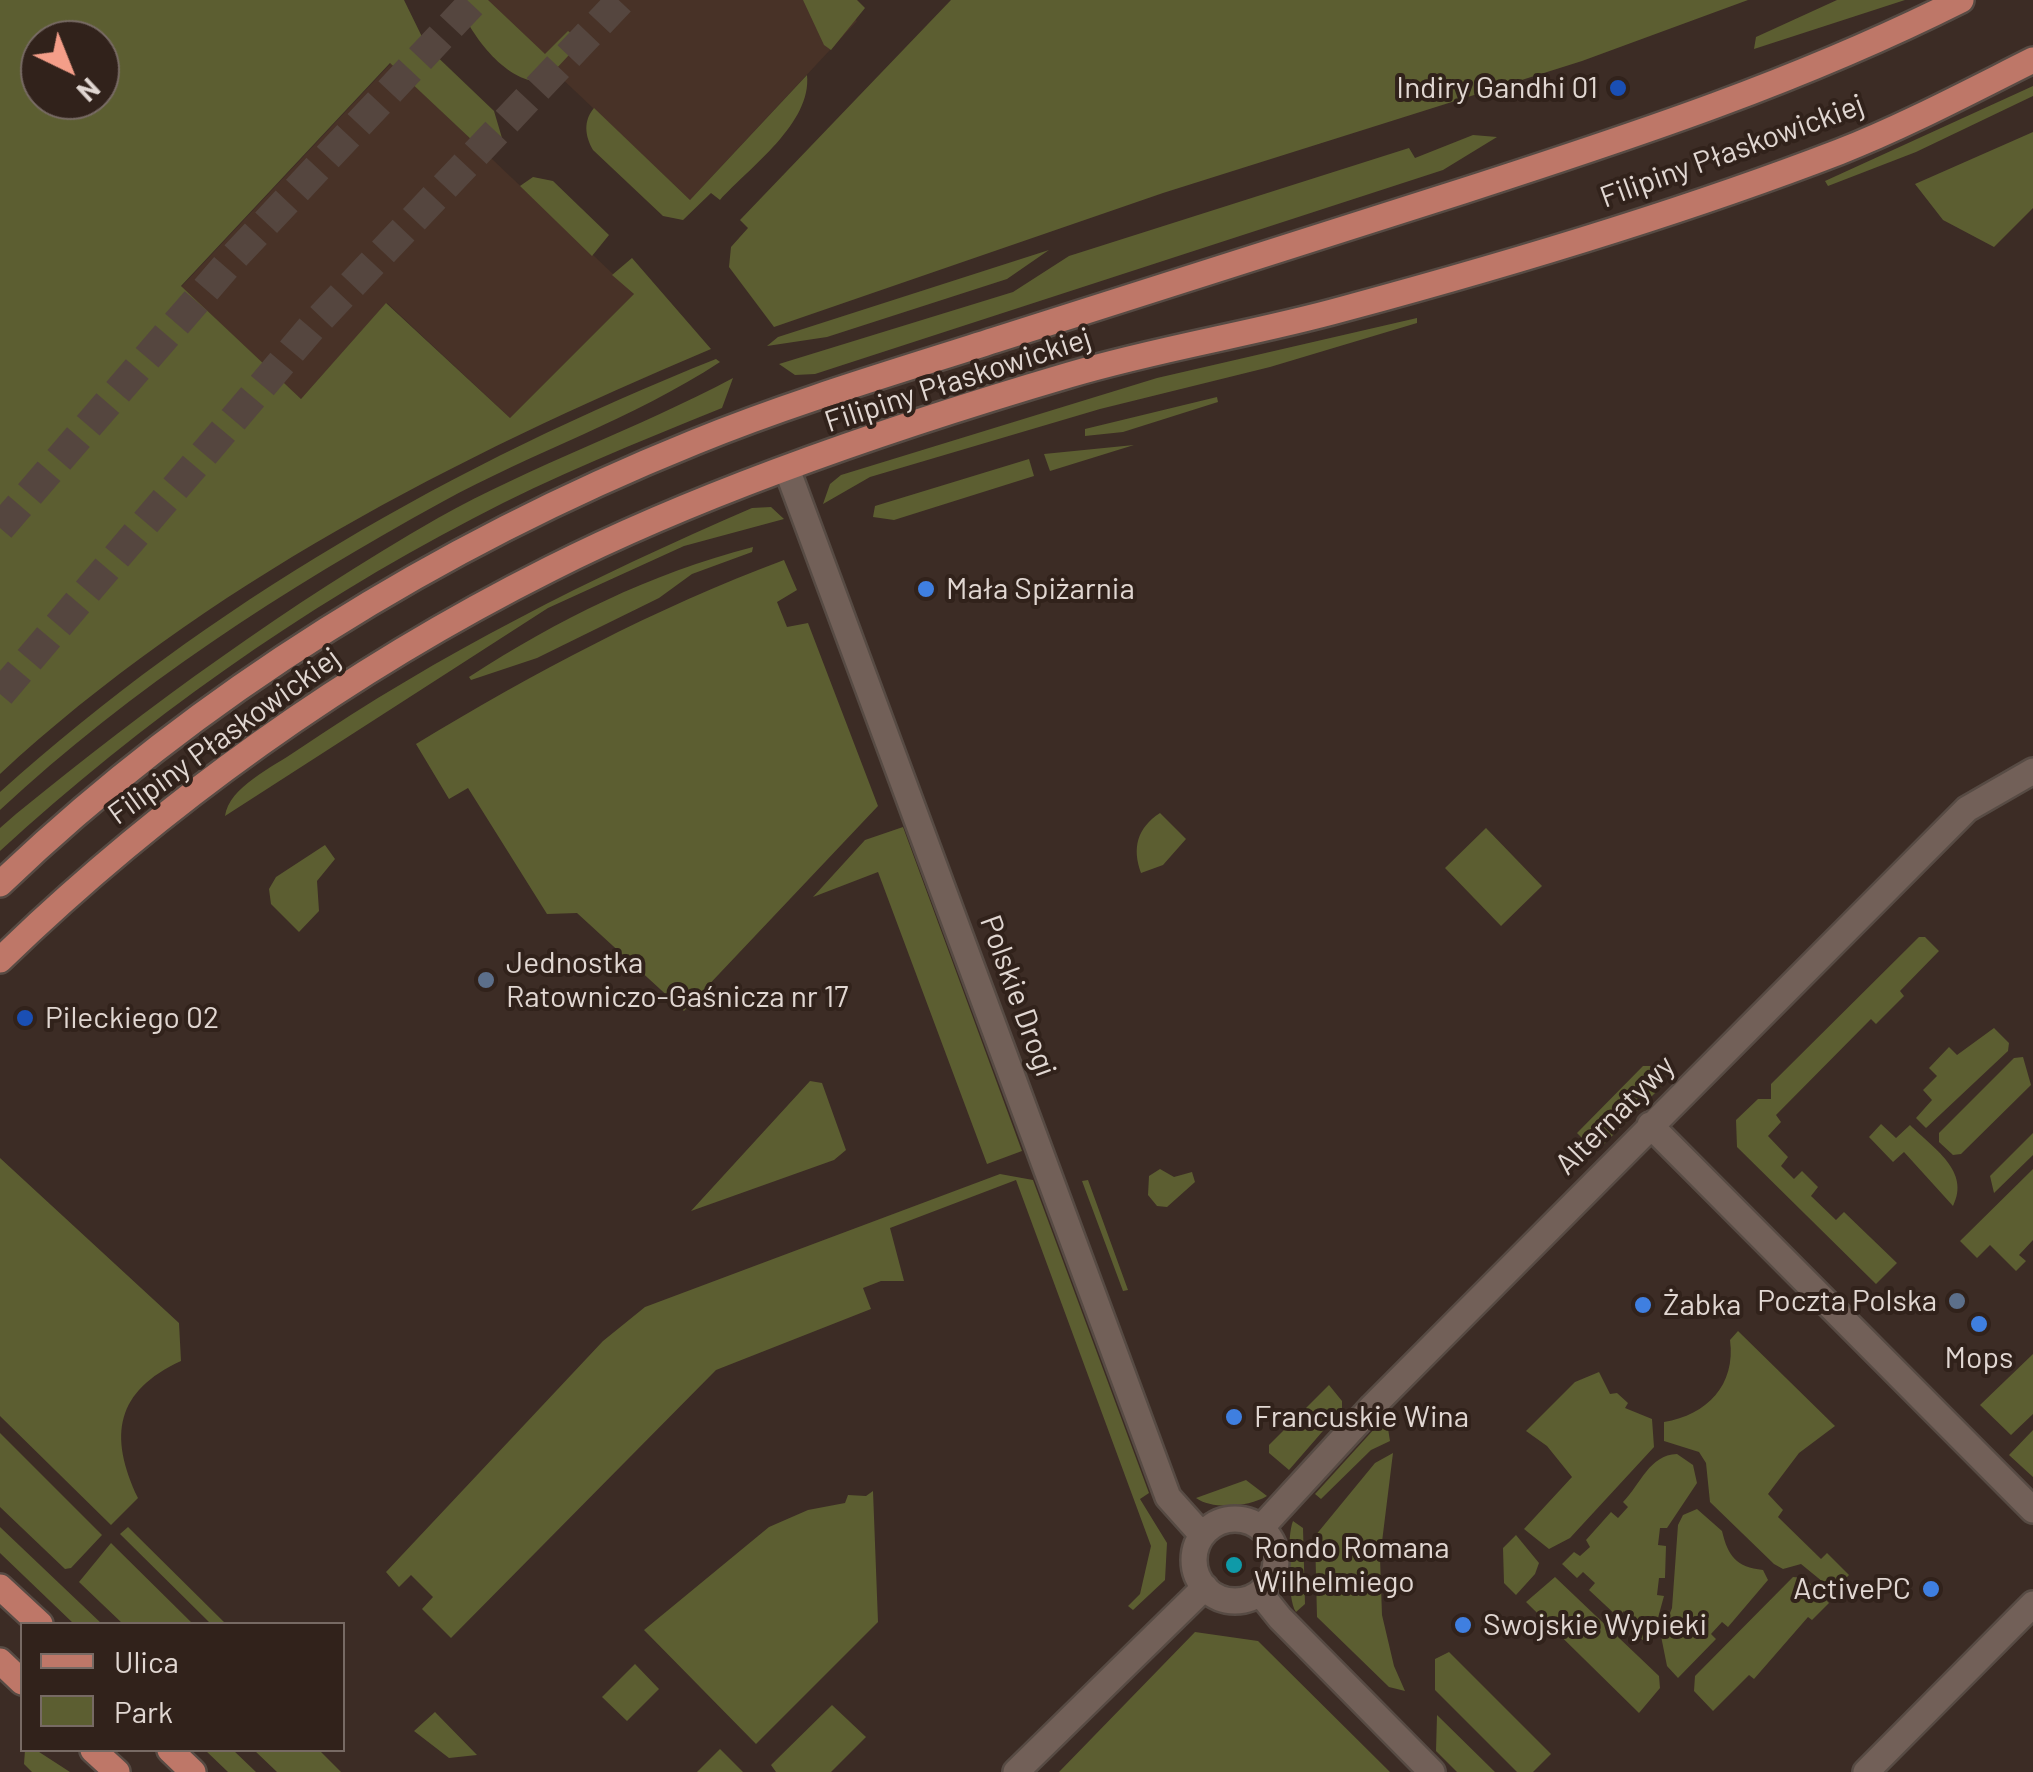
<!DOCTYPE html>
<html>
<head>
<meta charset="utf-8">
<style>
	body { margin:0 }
	#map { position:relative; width:2033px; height:1772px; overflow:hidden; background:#3c2c25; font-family:Barlow,sans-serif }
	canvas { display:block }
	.legend { position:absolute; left:20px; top:1622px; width:325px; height:130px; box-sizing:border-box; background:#31221b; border:2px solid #776a64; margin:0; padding:12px 18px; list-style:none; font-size:30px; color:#e1d7d2 }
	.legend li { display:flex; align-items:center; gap:20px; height:50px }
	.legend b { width:50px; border:2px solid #776a64 }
	.north { position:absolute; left:20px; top:20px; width:100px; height:100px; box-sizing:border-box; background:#31221b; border:2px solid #776a64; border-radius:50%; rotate:137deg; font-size:28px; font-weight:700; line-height:40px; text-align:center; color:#e1d7d2 }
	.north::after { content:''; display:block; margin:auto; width:35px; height:45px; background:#f49e89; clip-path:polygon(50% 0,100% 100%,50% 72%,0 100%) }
</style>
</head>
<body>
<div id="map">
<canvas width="2033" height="1772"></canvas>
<ul class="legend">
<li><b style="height:12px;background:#be7768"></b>Ulica</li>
<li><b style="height:28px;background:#5c5e31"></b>Park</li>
</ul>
<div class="north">N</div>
</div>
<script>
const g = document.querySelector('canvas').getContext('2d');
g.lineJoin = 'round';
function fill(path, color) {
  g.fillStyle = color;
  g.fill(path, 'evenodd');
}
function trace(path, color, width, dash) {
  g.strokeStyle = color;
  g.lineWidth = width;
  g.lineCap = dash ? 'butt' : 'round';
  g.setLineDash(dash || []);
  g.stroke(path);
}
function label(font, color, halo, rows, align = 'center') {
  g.font = font + ' Barlow,sans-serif';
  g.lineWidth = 8;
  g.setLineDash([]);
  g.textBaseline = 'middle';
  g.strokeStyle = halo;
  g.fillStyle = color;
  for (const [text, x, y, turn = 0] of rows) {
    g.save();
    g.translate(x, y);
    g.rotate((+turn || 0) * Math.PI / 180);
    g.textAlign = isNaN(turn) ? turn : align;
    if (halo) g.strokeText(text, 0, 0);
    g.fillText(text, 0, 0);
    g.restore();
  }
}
fill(new Path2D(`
	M479,0h356l22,21 -167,179z
	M391,63l243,231 -124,124 -123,-115 -86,96 -120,-112z`), '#483227');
fill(new Path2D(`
	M0,0h404l23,47 67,64 8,27 -11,20 -101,-95 -209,223 120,113 85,-96 124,115 124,-124 -22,-19 20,-17 79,91c-256,108 -505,235 -711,425zM100,40v60h-60v-60z
	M457,0h31l57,54 23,-23 14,10 -27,29 7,7c-45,23 -91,-39 -105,-77z
	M803,0h54l8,8 -34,42 -7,-5z
	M951,0h797l-166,61 -419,132 -389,134 -45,-60 2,-20 17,-19 -8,-8z
	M1837,0h68l-151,49 2,-12z
	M807,75c5,48 -57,92 -87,125l-9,-7 -28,27 -20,-4 -70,-66c-8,-14 -10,-29 1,-42l96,92z
	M2033,86v10l-117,56 -88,34 -3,-5z
	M2033,132v76l-39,39 -51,-27 -28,-36z
	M1473,135l24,2 -54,33 -628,204 -20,1 -16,-11 234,-72 56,-36 340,-108 6,10z
	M533,177l20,4 56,54 -17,21 -72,-70z
	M1049,250l-42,29 -180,58 -60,9 11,-9z
	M1417,318v5l-147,44 -170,42 -230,68 -47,27 7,-20 11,-9 316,-97z
	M716,359l4,3c-87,57 -187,90 -278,140 -157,86 -311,186 -442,308v-18c210,-189 455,-329 716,-433z
	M733,378l-11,30c-84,34 -169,68 -250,111 -171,89 -330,202 -472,332v-23l16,-14c134,-109 272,-210 422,-296 95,-53 199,-89 295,-140z
	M1217,397l1,5 -95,30 -38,4v-7z
	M1134,445l-84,26 -6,-17z
	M1029,459l5,17 -140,44 -21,-3 2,-11z
	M771,507l13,12 -100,27 -136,62 -323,208c4,-29 48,-49 71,-65 144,-98 296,-174 456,-243z
	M753,547l-1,5 -60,22 -33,24 -122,60 -66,22 -2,-3c90,-58 180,-103 284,-130z
	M784,560l13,30 -20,12 10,25 21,-4 70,183 -194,205 -107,-98 -30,1 -79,-126 -19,11 -33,-55c117,-71 239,-136 368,-184z
	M1160,813l26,26 -23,26 -22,8c-9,-25 -4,-45 19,-60z
	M903,827l119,324 -35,13 -109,-292 -65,25 52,-57z
	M1486,828l56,58 -41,40 -56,-58z
	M325,845l10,14 -18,22 2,30 -20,21 -28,-28 -2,-15 7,-12z
	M1919,937h6l14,14 -39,40 4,5 -28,28 -5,-5 -95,96 5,7 -13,14 20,21 -7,9 13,13 8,-8 16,16 -7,9 25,24 8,-8 53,51 -21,21 -139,-137 -1,-27 22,-21h13v-15z
	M1994,1028l15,15 -1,8 -82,77 -10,-10 16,-18 -9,-10 14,-14 -8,-8 20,-21 8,8z
	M2023,1057l8,28 -70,69 -8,1 -14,-13v-9l75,-75z
	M1643,1066h7l16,16 -70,70 -19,-19z
	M810,1081l12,2 24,67 -12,10 -143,51z
	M1881,1124l15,14 14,-13c23,23 61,46 43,81l-49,-54 -11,10 -24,-25z
	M2033,1133v22l-39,38 -4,-17z
	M0,1158l179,165 2,38c-65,30 -73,74 -43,137l-27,27 -111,-109z
	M1160,1169l14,8 18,-5 3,10 -28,25 -10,-1 -9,-11 1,-19z
	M2033,1169v71l-14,15 7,6 -10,10 -26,-26 -13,13 -17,-17z
	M1000,1174l33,6 116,313 -9,6 27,44 -2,37 -32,30 -5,-4 12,-12 11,-48 -135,-366 -126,48 14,53h-23l-18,7 8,21 -155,61 -265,268 -29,-29 11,-12 -22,-22 -12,12 -13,-15 217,-231 42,-34z
	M1088,1180l40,110 -5,1 -41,-110z
	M1738,1331l97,95 -36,27 -31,41 15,16 -5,7 43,42 6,-6 22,22 -15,16 -33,-27 -18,5 -9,-5 -64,-62 -4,-39 -7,-11 -35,-11v-19c43,-7 72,-37 66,-82z
	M2033,1354v60l-22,21 -31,-30z
	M1599,1372l11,22 7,-1 11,10 -3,5 27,11 2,28 -84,91 -21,11 -25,-20 48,-52 -25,-31 -21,-15 49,-49z
	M1329,1385l13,16v8l-53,61 -20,-17v-8z
	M1386,1416l4,25 -19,9 -50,49 -6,-5z
	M2033,1430v47l-24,-22z
	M0,1433l102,102 -31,33 -6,1 -65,-62z
	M1393,1453l-13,105 2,57 12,51 11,25 -16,-4 -72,-70 -2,-81 60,-73z
	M1677,1454l16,11 4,18 -30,45h-7l-2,17 8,1 -1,32h-6l-2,17 7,1 -11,40 -9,5 -14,-11 5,-7 -11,-12 -6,6 -29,-27 6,-7 -12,-11 -6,6 -15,-14 12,-12 6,4 10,-9 -4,-7 25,-28 7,6 10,-11 -5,-5c18,-18 26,-47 54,-48z
	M1246,1480l21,16c-18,11 -55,14 -71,2z
	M873,1491l5,131 -122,122 -112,-114 125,-103 39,-17 37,-7 3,-8 18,1z
	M1697,1509l25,22c6,25 14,36 41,39l5,10 -40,47 -6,-5 -11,12 5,5 -38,39 -11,-12 -6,-30 11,-28 6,-83 5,-10z
	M1293,1521l10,7 2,76 -9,8c-9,-12 -9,-78 -3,-91z
	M0,1527l102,97h-28l-74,-71z
	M128,1527l98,97h-15l-91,-90z
	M1516,1535l23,28 -4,11 -19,21 -12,-12 -1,-35z
	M111,1543l82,81h-70l-44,-42z
	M1555,1577l104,99 1,12 -21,25 -113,-111z
	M1793,1577l12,1 24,25 -17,17 -4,-3 -54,62 -5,-4 -36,36 -19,-20 1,-15z
	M1195,1632l63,9 132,131h-331z
	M1449,1652l102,102 -18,18h-16l-82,-82v-31z
	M635,1664l24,25 -32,32 -25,-24z
	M832,1705l34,32 -35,35h-55l-5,-7z
	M435,1712l42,43 -28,3 -35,-27z
	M1437,1715l58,57h-38l-21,-21z
	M720,1749l23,23h-46z
	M25,1750h11l34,22h-38l-8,-8z
	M205,1750h28l23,22h-28z
	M254,1750h65l22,22h-64z`), '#5c5e31');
trace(new Path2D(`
	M0,528l234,-271 241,-257
	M0,694l312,-367 309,-327`), '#55463f', 30, [30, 15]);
const minor = new Path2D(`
	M787,469l381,1028 34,38
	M1650,1125l383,385
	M1194 1560a41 41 0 1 1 82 0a41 41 0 1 1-82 0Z
	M1261,1528l112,-122 594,-597 66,-38
	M1260,1593l20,25 152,154
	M1016,1772l189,-185
	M1866,1772l167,-168`);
const major = new Path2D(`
	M0,884c199,-191 440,-339 695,-442 98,-40 200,-70 300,-102 156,-49 312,-99 468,-149 170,-55 337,-110 498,-191
	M0,960c162,-157 349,-290 550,-391 158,-80 349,-144 519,-194 90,-27 184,-41 274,-66 167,-45 335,-95 496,-157 66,-26 130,-60 194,-92
	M0,1587l40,37
	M0,1661l22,21
	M93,1750l24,22
	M170,1750l23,22`);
trace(minor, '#574b44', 30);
trace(major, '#574b44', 30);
trace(minor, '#726058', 25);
trace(major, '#be7768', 25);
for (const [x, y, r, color] of [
	[1618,88,10,"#1a4fb4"],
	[926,589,10,"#3f7fe0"],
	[486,980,10,"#5c6f8a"],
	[25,1018,10,"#1a4fb4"],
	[1957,1301,10,"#5c6f8a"],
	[1643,1305,10,"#3f7fe0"],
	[1979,1324,10,"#3f7fe0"],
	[1234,1417,10,"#3f7fe0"],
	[1234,1565,10,"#0f9aa8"],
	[1931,1589,10,"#3f7fe0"],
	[1463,1625,10,"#3f7fe0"]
]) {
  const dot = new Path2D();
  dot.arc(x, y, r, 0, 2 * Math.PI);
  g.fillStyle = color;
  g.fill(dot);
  trace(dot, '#31221b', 4);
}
label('30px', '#e1d7d2', '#31221b', [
	["Indiry Gandhi 01",1598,88,"right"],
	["Mała Spiżarnia",946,589],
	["Jednostka",506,963],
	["Ratowniczo-Gaśnicza nr 17",506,997],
	["Pileckiego 02",45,1018],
	["Poczta Polska",1937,1301,"right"],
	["Żabka",1663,1305],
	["Mops",1979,1358,"center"],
	["Francuskie Wina",1254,1417],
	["Rondo Romana",1254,1548],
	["Wilhelmiego",1254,1582],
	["ActivePC",1911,1589,"right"],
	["Swojskie Wypieki",1483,1625]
], 'left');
label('30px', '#e1d7d2', '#31221b', [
	["Filipiny Płaskowickiej",1732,151,-20],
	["Filipiny Płaskowickiej",958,380,-18],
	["Filipiny Płaskowickiej",224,736,-36],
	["Polskie Drogi",1018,996,70],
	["Alternatywy",1615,1115,-45]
]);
</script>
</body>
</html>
